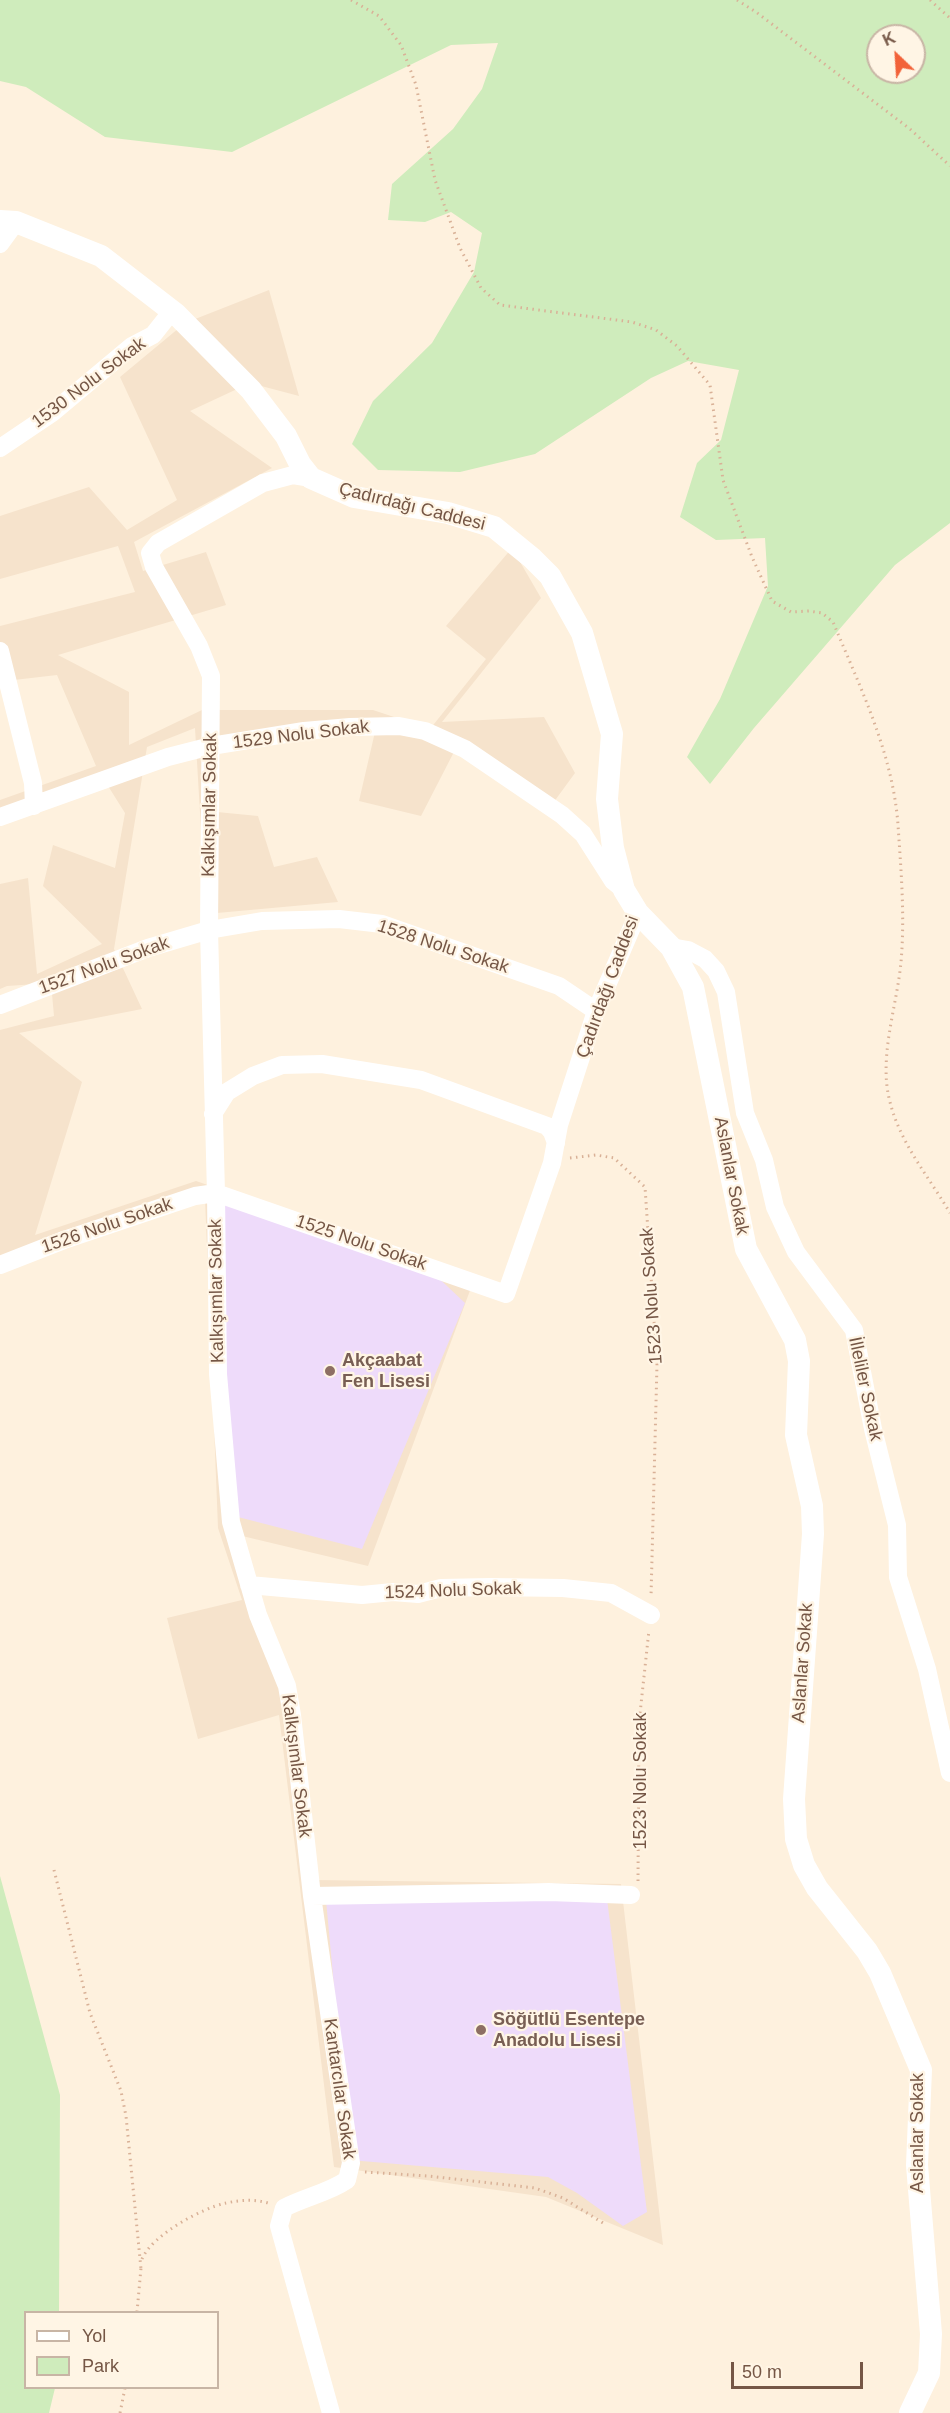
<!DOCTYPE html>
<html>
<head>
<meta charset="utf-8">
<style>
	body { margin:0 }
	#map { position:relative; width:950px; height:2413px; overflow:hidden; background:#fef1de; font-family:Helvetica,sans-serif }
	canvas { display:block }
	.legend { position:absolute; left:24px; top:2311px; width:195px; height:78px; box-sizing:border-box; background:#fff5e5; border:2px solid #c8b5a5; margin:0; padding:8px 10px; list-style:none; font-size:18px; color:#755645 }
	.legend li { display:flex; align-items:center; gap:12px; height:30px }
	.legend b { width:30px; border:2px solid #c8b5a5 }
	.north { position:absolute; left:866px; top:24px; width:60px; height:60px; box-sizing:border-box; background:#fff5e5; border:2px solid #c8b5a5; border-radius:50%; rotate:335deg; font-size:16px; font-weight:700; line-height:24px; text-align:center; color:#755645 }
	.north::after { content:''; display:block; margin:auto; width:21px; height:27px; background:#f26239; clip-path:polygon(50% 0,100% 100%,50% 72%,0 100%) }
	.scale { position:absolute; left:731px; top:2362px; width:132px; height:27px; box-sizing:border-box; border:3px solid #755645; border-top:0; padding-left:8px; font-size:18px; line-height:21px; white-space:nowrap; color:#755645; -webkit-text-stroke:4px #fff5e5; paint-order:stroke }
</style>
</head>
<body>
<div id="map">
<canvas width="950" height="2413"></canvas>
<ul class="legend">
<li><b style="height:8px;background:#fff"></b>Yol</li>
<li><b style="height:16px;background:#cfecbc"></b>Park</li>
</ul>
<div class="north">K</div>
<div class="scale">50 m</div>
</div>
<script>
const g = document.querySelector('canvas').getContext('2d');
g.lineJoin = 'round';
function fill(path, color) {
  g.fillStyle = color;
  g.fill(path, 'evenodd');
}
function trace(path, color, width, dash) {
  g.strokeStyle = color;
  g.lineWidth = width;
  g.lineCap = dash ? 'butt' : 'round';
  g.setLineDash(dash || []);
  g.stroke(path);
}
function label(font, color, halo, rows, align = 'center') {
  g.font = font + ' Helvetica,sans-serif';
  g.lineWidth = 4.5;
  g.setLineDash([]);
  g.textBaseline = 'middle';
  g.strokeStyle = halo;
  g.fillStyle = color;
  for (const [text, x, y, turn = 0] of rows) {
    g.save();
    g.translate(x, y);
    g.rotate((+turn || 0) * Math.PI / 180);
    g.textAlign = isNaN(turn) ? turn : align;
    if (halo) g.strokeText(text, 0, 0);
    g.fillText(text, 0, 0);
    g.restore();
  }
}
fill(new Path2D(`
	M269,290l30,106 -49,-13 -60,28 82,57 -138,74 9,29 63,-19 20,53 -168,50 71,37v53l73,-35h171l57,19 56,-70 -40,-33 66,-78 29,50 -99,124 102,-5 31,56 -27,37 -92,-62 -35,68 -62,-15 19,-82 -167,19 6,74 41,4 16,51 43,-10 21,45 -132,12 -11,-186 -48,19 -33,202 28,60 -123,24 63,49 -47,153 161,-54 279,96 -107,289 -130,-31 48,156 28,189 307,4 42,361 -117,-48 -212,-30 -55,-452 -81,24 -31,-121 75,-18 -24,-72 -13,-330 -205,65v-233l54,-14 -3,-33 -44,3 -7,3v-105l28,-6 9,96 65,-30 -59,-58 10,-41 62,23 10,-55 -22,-35 -103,39v-17l96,-34 -39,-91 -43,5 -14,-33v-21l135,-34 -17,-46 -118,33v-63l89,-29 38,43 50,-30 -57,-123 65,-54z`), '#f6e3cc');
fill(new Path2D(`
	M224,1203l204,65 37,35 -103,246 -124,-32 -15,-78z
	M607,1899l40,313 -24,14 -46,-33 -29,-16 -198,-17 -24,-260z`), '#eedbfa');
fill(new Path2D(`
	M0,0h950v523l-55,42 -141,163 -44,56 -23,-27 33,-58 48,-113 -3,-48 -49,2 -36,-23 17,-54 24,-23 18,-70 -51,-9 -37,17 -116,76 -75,18 -82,-2 -26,-26 21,-43 59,-58 42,-71 8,-39 -31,-21 -26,10 -37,-2 4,-36 61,-55 29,-40 16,-46 -47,2 -219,107 -127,-15 -79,-50 -26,-6zM878,36h36v36h-36z
	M0,1876l60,219 -1,217h-33v76h29l-6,25h-49z`), '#cfecbc');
trace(new Path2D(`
	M351,0l28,16 22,29 15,40 19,95 25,68 21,40 19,17 132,17 24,8 21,16 33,39 13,95 29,77 20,44 19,11 18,-1 13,2 11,9c27,65 60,132 65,203 3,45 7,92 3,137 -4,44 -23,96 -11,140 10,41 39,75 60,111
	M737,0l19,12 154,117 40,37
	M930,0l20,18
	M570,1158l26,-3 18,3 31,29 12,177 -6,233
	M54,1870l36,143 31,78 5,25 15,153
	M638,1881l1,-158 10,-93
	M365,2172l63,4 107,12 28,10 40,25
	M142,2259c10,-24 60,-51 84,-56 15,-3 28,-4 42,0
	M137,2312l4,-44
	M120,2413l5,-25`), '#d9b197', 3, [1.5, 4.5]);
trace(new Path2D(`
	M0,244l16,-22
	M0,448l52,-35 80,-67 21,-11 19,-24
	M311,478l-18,-3 -30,8 -105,60 -8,10 4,14 45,79 12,30 -2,254 7,263 2,181 13,148 27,93 29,71 5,29 20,181 39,267 -4,17c-19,13 -42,17 -63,28l-5,18 52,187
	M0,651l33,132 1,23
	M0,817l168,-60 43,-11 93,-15 46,-4 49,-1 26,5 40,18 97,66 21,19 30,47 10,8
	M671,947l17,3 17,9 11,12 10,21 19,121 19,47 11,47 21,45 58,78 19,99 24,96 1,52 29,92 23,104
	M0,1005l148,-57 61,-18 53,-9 77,-2 43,5 177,62 37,25
	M213,1114l14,-22 26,-16 29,-11 40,-1 99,16 126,46 5,6 4,11
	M0,1265l64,-25 131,-44 21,-3 290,101 46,-131 7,-38 37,-114 42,-98
	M249,1585l113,10 31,-3 25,2 23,-6 49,-1 73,1 48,5 40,22
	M312,1896l237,-4 82,3`), '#fff', 18);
trace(new Path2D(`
	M0,221l16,1 85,34 75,58 75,76 35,46 14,28 11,14 43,19 94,16 46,14 38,31 18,18 32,57 30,101 -5,65 6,49 11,42 14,23 33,34 22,40 53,262 49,91 4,21 -3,74 16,71 1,28 -19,265 2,40 8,26 13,23 50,63 13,22 41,97 -4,95 14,169 -2,39 -19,40`), '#fff', 22);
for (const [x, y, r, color] of [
	[330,1371,6,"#8d6e63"],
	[481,2030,6,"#8d6e63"]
]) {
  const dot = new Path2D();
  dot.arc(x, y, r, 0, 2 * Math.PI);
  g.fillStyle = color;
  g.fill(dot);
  trace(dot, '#fff5e5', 2);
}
label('18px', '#755645', '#fff5e5', [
	["1530 Nolu Sokak",89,383,-37],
	["Çadırdağı Caddesi",412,507,14],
	["1529 Nolu Sokak",301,735,-7],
	["Kalkışımlar Sokak",210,805,-89],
	["1528 Nolu Sokak",443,947,18],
	["1527 Nolu Sokak",104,966,-20],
	["Çadırdağı Caddesi",608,987,-70],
	["Aslanlar Sokak",731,1176,79],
	["1526 Nolu Sokak",107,1226,-19],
	["1525 Nolu Sokak",361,1243,19],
	["Kalkışımlar Sokak",217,1291,-91],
	["1523 Nolu Sokak",652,1296,-94],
	["İlleliler Sokak",865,1389,78],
	["1524 Nolu Sokak",453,1591,-2],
	["Aslanlar Sokak",803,1663,-86],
	["Kalkışımlar Sokak",296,1766,83],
	["1523 Nolu Sokak",641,1781,-90],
	["Kantarcılar Sokak",339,2089,82],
	["Aslanlar Sokak",918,2133,-90]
]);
label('bold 18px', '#785e54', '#fff5e5', [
	["Akçaabat",342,1361],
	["Fen Lisesi",342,1382],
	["Söğütlü Esentepe",493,2020],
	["Anadolu Lisesi",493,2041]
], 'left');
</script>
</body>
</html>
